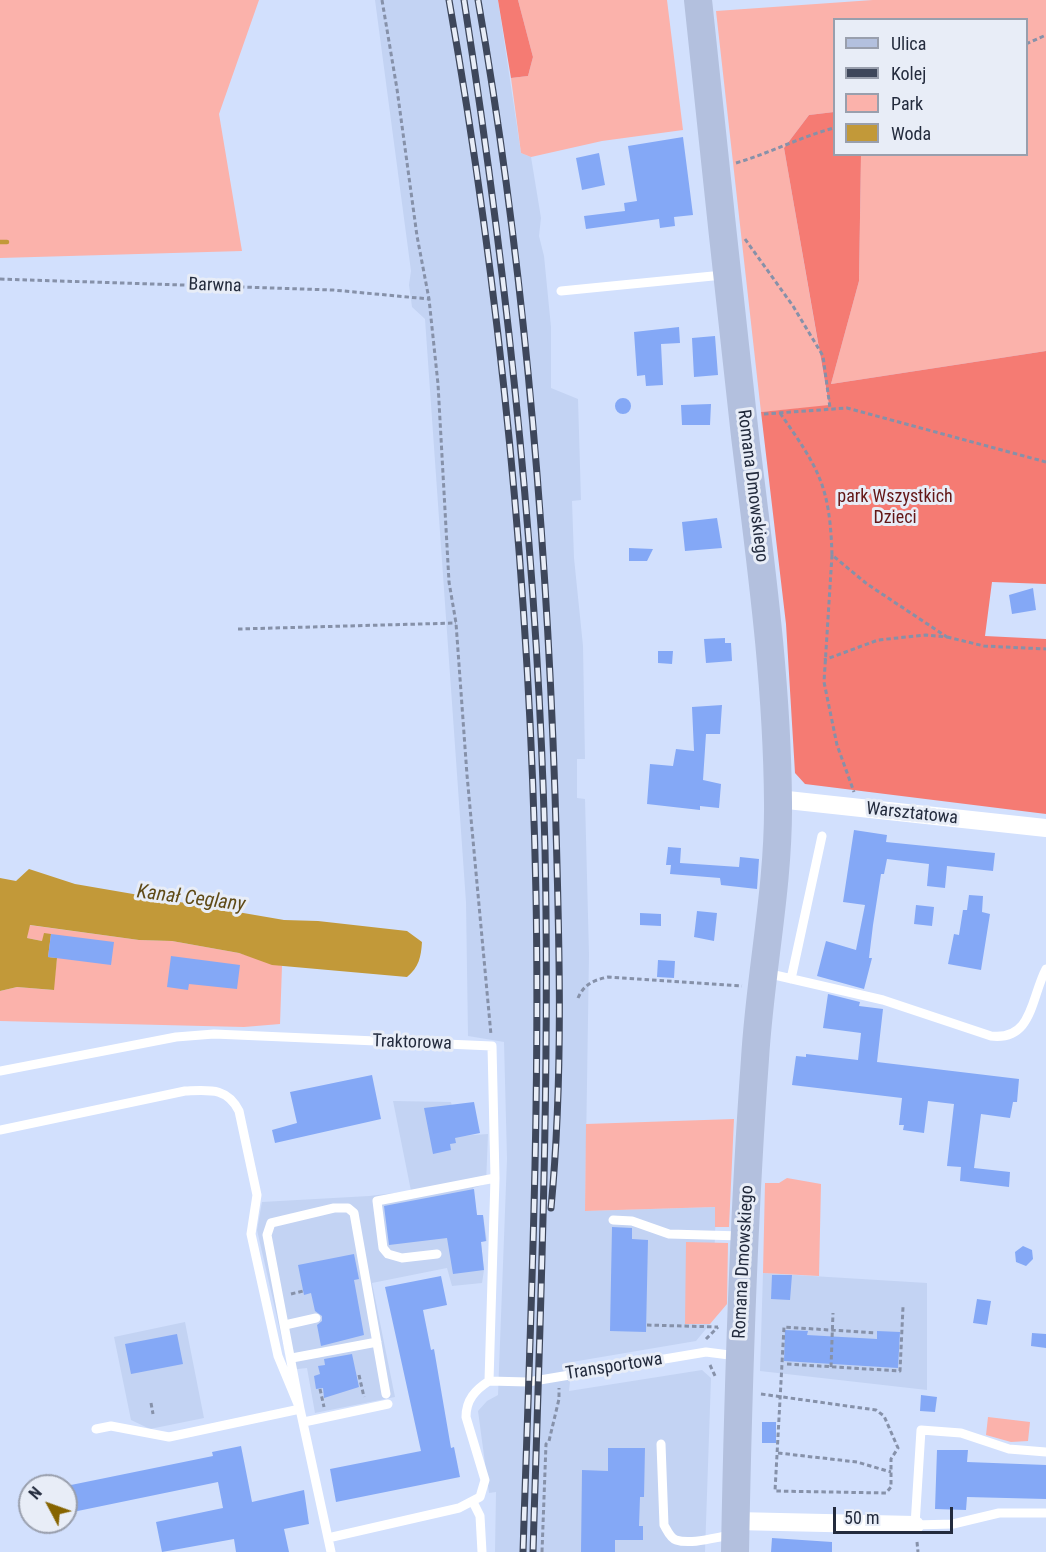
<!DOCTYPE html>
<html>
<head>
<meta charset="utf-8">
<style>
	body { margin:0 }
	#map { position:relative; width:1046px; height:1552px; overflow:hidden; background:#d2e0fd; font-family:"Roboto Condensed",sans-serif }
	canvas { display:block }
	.legend { position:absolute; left:833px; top:18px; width:195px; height:138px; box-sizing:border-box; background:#e8edf7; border:2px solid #999fad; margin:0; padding:8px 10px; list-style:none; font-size:18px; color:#232b3d }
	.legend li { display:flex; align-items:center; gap:12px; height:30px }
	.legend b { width:30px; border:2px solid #999fad }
	.north { position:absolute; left:18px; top:1474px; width:60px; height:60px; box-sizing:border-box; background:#e8edf7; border:2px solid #999fad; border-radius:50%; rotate:311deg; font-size:16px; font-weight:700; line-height:24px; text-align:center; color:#232b3d }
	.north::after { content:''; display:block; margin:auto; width:21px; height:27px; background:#866400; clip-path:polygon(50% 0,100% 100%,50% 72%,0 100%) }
	.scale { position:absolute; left:833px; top:1507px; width:120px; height:27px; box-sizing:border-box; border:3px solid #232b3d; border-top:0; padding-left:8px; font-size:18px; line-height:21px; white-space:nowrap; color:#232b3d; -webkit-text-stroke:4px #e8edf7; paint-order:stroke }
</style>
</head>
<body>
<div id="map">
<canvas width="1046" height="1552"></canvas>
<ul class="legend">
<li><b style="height:8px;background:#b3c0de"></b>Ulica</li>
<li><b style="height:8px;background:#3e475b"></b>Kolej</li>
<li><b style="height:16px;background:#fbb2ab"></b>Park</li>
<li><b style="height:16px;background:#c29939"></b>Woda</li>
</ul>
<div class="north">N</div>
<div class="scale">50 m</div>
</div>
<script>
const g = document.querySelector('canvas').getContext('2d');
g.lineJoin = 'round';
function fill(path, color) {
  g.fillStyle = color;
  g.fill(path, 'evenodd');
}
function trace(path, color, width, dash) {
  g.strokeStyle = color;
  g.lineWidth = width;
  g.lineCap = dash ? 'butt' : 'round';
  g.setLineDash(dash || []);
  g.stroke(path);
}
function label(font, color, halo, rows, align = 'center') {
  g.font = font + ' "Roboto Condensed",sans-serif';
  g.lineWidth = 6;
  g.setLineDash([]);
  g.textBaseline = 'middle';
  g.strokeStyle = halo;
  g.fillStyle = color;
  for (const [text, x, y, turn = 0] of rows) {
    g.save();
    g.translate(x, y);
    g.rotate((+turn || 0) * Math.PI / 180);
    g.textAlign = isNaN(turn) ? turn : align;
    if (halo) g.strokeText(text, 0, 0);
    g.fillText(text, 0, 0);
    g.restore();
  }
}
fill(new Path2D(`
	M375,0h123l23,153 10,4 10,61 -2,18 5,20 7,71v61l27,11 3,101 -9,1 2,57 9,88 2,113h-8v39l8,1 4,156 -4,256 131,-4 -4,114 -2,3 -14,17 -124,21 -3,29 133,-21 9,8 -6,174h-210l1,-60 -7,1 -11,-82 9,-10 11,-6 9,-236 -3,-117 -36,-6 -2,-134 -41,-583 -13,-12 -3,-22 2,-14z
	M393,1101l58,1 7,34 30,-2 -2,50 -13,4 4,28 6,-1 4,26 -6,1 3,28 -2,13 -30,3 -5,-18 -75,15 23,114 -80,16 -8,-45 -18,2 -32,-140 5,-28 107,-6 42,-5z
	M763,1273l164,10v107l-167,-19z
	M185,1322l19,96 -54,11 -19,-9 -17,-83z`), '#c3d3f3');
fill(new Path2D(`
	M0,0h259l-40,114 23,137 -242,7z
	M518,0h149l16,130 -81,11 -71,16 -10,-4 -10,-75 17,-2 5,-19z
	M873,0h173v351l-215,33 28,-103 2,-126 165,-1v-134h-192v92l-25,3 -25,33 45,258 -68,6 -45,-401z
	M29,925l110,15 33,1 67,12 43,13 -2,58 -36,3 -244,-6v-30l17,-4 36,3 4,-32 -9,-1 -6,-16 -15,-3z
	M734,1119l-5,108h-14v-20l-130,4 1,-87z
	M787,1178l34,6 -2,92 -56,-3 2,-90h14z
	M686,1242l42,1 -1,61 -17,20h-25z
	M988,1417l42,5 -2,19 -17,1 -25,-7z`), '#fbb2ab');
fill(new Path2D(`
	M498,0h20l15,57 -5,19 -17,2z
	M834,112v42l27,1 -2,126 -28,103 215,-33v233l-54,-2 -7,54 61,3v175l-241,-30 -10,-11 -9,-149 -25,-212 68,-7 -45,-257 25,-33z`), '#f57b73');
fill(new Path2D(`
	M29,869l46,15 209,36 34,1 89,10 15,11c-1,15 -3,25 -15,35l-135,-12 -33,-12 -67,-12 -33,-1 -109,-15 -3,13 15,3 2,-8 7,1 -3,23 9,1 -3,32 -37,-3 -17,4v-113l16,3z`), '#c29939');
trace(new Path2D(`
	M0,242h7`), '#c29939', 4.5);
fill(new Path2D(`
	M683,137l10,78 -19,2 1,9 -15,2 -1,-9 -73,10 -2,-13 41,-5 -1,-8 13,-2 -9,-55z
	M599,153l6,32 -23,5 -6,-32z
	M679,327l1,16 -19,1 2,41 -17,1 -1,-11 -8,1 -3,-44z
	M715,336l3,39 -24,2 -2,-39z
	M615 406a8 8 0 1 1 16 0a8 8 0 1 1-16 0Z
	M711,404l-1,21h-28l-1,-20z
	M717,518l5,30 -37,3 -3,-29z
	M629,548l24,1 -6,12h-18z
	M1033,588l3,22 -24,4 -3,-19z
	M725,638v5h6l1,18 -26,2 -2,-24z
	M658,651h15l-1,13 -14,-1z
	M722,705l-2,29h-14l-3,46 18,4 -2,24 -19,-2v4l-53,-6 3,-40 23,2 3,-17 18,2 -2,-44z
	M854,830l33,5 -1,7 109,11 -2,18 -46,-5 -2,22 -18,-2 2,-22 -42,-5 -3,15h-3l-8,51 -4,33h3l-8,31 -47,-13 9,-35 30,9 9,-45 -22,-3z
	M668,847l13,1 -1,15 59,4 1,-10 19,2 -2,30 -36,-4 -1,-7 -50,-4 1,-9h-5z
	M969,895l14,1 -1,16 8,2 -9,56 -33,-6 6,-30 5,1 4,-25h4z
	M916,905l18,2 -2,19 -18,-2z
	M697,911l20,2 -3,28 -20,-4z
	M640,913l21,1v12l-21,-1z
	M51,934l63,8 -3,23 -63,-8z
	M171,956l69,9 -3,24 -48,-5 -1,6 -21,-3z
	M658,960l17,1 -1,17 -17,-1z
	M828,994l32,8 -1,4 24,3 -6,53 142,17 -2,23h-4l-3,16 -29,-4 -7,54 36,4 -1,15 -49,-6 1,-14 -14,-1 7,-62 -26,-3 -4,32 -21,-3 1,-5h-5l3,-27 -110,-13 4,-29 10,1v-3l52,6 3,-27 -38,-5z
	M372,1075l9,44 -106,24 -3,-13 25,-7 -7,-31z
	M474,1102l6,31 -25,5 1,5 -6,1 1,6 -18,4 -9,-46z
	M474,1189l3,26h6l3,26 -5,1 3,28 -31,4 -6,-36 -58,7 -5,-39z
	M612,1227l20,1v11l16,1 -2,92 -36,-1z
	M1023,1246l9,4 1,9 -7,7 -10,-4 -1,-10z
	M354,1254l5,25 -5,1 10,55 -43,11 -4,-21 5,-4v-5l-7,-5 -4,-18 -7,2 -6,-30z
	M772,1275h20l-2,25 -19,-1z
	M441,1276l6,29 -24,5 8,40 3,-1 17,99 3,-1 6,30 -124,25 -6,-33 91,-18 -36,-164z
	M977,1299l14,2 -4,24 -14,-2z
	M785,1330l23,1 -1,4 70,4v-8l23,1 -2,36 -114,-7z
	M1032,1333l14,1v14l-15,-2z
	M177,1334l6,30 -52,10 -6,-30z
	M352,1354l7,33 -35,11 -1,-10 -7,1 -2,-13 6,-2 -2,-8 7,-1 -1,-6z
	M921,1395l16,2 -2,15 -15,-1z
	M762,1422h14v21h-14z
	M241,1446l11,56 52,-12 5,34 -25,5 5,23h-53l-2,-13 -72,13 -6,-30 67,-14 -5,-26 -150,31 -2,-27 147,-30 -1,-4z
	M608,1448h37l-1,49h-4l-1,29h4v14h-28v12h-34l1,-82 26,1z
	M937,1450h31l-1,12 79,3v34l-79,-2 -1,13 -31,-1z
	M772,1538l60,4v10h-61z`), '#84a8f6');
trace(new Path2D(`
	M382,0l15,89 20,147 12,63 9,85 11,198 7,41 11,152 24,260
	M1026,44l20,-9
	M736,163c34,-10 64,-26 98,-35
	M745,239l48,67 30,50 7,52
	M0,279l333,11 96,9
	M780,413c39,56 50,73 52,142l35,29 80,53 -21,-2 -48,5 -54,20
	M764,414l83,-6 199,54
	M832,555l-8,127 13,63 17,47
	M238,629l218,-6
	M947,637l37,9 62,3
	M578,998c6,-14 16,-18 30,-21l134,9
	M291,1294l12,-3
	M647,1325l71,2
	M706,1339l12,-12
	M787,1364l113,7 3,-64
	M710,1365l6,13
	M831,1367l2,-54
	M359,1375l5,22
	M320,1389l4,18
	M761,1394l115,16 8,6 14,32 -7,11v28l-5,6 -111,-2 9,-164 92,6
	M151,1403l2,11
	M778,1453l79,9 34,10
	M917,1542l1,10
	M542,1552l4,-108 3,-3 10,-42v-11`), '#8691a9', 3, [4.5, 3]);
trace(new Path2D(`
	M561,291l162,-16
	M766,973l117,27 108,36c42,5 40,-39 55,-67
	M791,979l31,-143
	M0,1071l176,-34 38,-3 278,12 3,132 -6,203
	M0,1130l185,-39c24,-1 42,-4 54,20l18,84 -6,39 27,122 22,53 -131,28 -58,-11 -15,3
	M613,1220l19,1 37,13 73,2
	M437,1254l-35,4 -14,-4 -5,-6 -6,-47 118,-23
	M285,1325l31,-7
	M292,1358l85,-16
	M489,1381l39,1 178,-30 31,4
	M386,1394l-32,-181 -6,-5h-14l-63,15 -4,12 33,174 28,129 131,-30 21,-11 5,-17 -19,-63c0,-17 9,-27 23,-36
	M304,1422l84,-18
	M661,1444l3,81c3,5 6,13 12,15 15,5 41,-3 56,-5
	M1046,1452l-37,-3 -48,-16 -40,-3 -6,95 38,-1 46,-11h47
	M473,1502l7,14 2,36
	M328,1538l3,14`), '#fff', 9);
trace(new Path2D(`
	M778,799l268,29
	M735,1521l180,4`), '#fff', 18);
trace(new Path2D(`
	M698,0c16,145 30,291 47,436 15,123 32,241 33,366 1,86 -18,171 -23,257 -12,164 -17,329 -20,493`), '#b3c0de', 28);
const rail = new Path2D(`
	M449,0c52,295 81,595 87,895 4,219 -6,438 -13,657
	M464,0c44,281 74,564 81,848 5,235 -5,469 -12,704
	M478,0c46,262 68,529 77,794 4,137 9,277 -4,414`);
trace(rail, '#3e475b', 7);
trace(rail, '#e8edf7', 4.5, [14]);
label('18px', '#232b3d', '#e8edf7', [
	["Barwna",215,286,2],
	["Romana Dmowskiego",752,486,83],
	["Warsztatowa",912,814,6],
	["Traktorowa",412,1043,2],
	["Romana Dmowskiego",744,1262,-87],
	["Transportowa",614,1367,-9]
]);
label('18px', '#631717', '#e8edf7', [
	["park Wszystkich",895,497],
	["Dzieci",895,518]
]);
label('italic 20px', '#5f4a17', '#e8edf7', [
	["Kanał Ceglany",191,899,7]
]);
</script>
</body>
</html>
